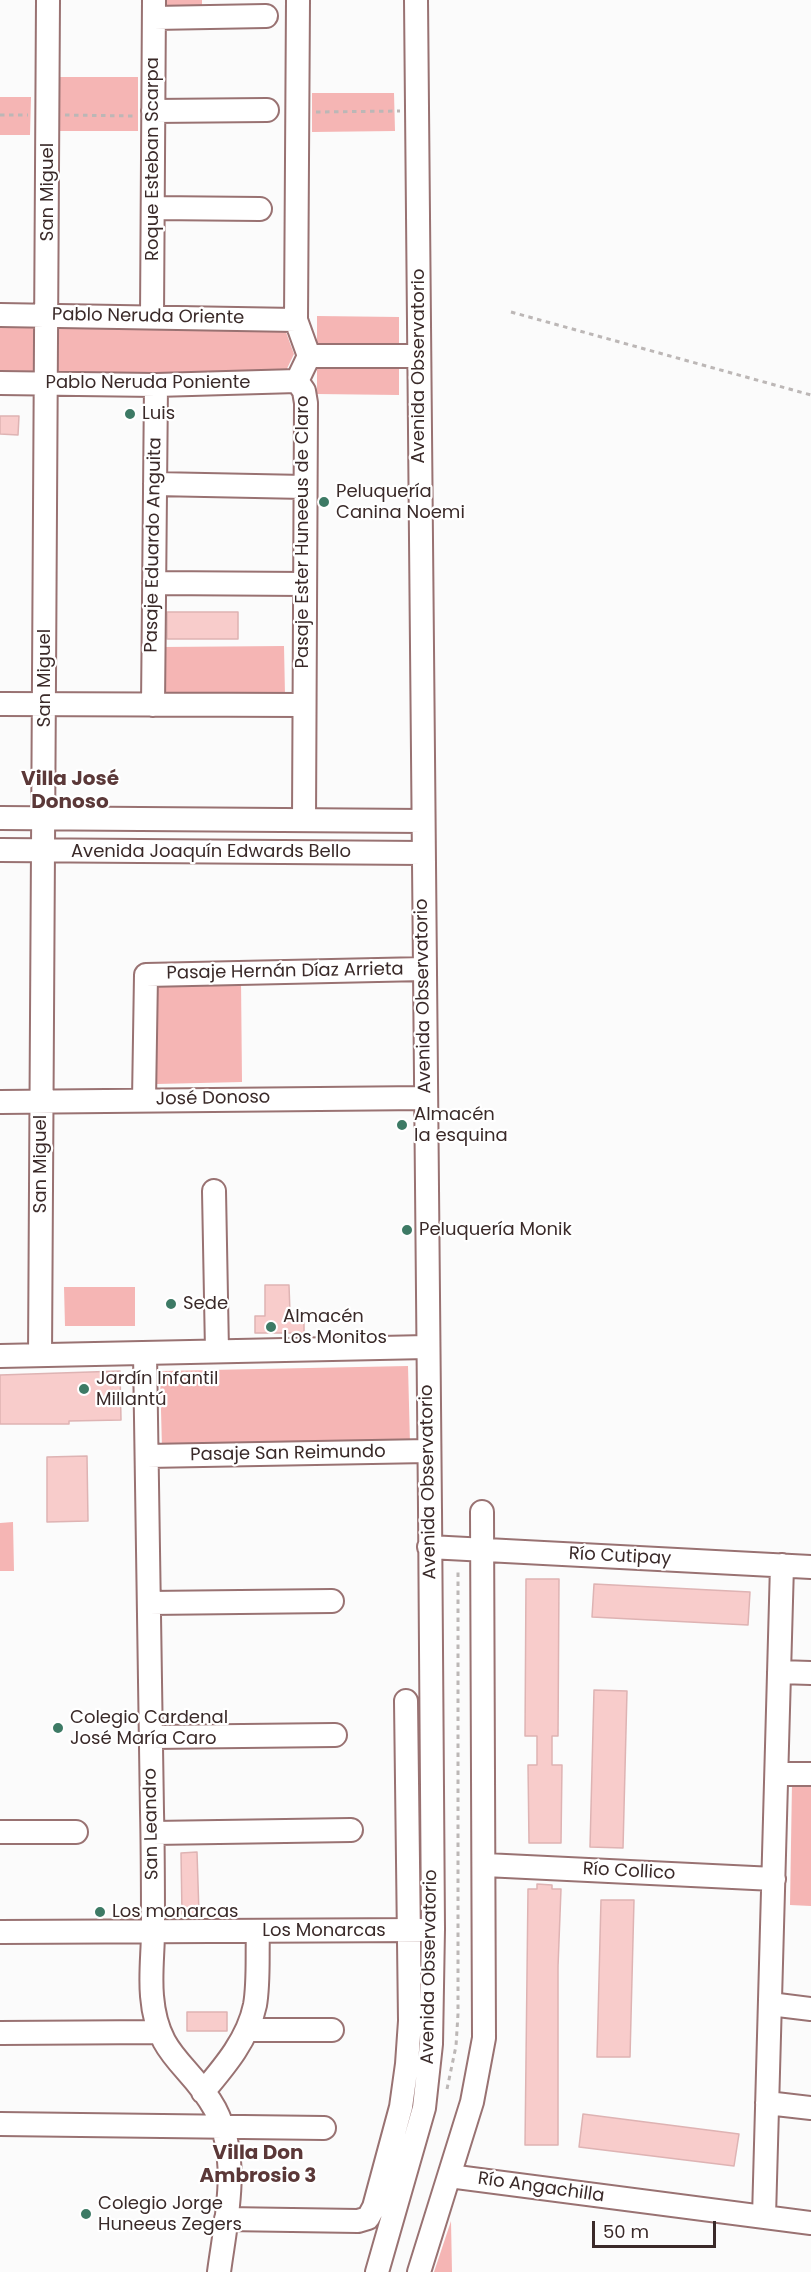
<!DOCTYPE html>
<html>
<head>
<meta charset="utf-8">
<style>
	body { margin:0 }
	#map { position:relative; width:811px; height:2272px; overflow:hidden; background:#fbfbfb; font-family:Poppins,sans-serif }
	canvas { display:block }
	.scale { position:absolute; left:592px; top:2221px; width:124px; height:27px; box-sizing:border-box; border:3px solid #3a2a29; border-top:0; padding-left:8px; font-size:18px; line-height:21px; white-space:nowrap; color:#3a2a29; -webkit-text-stroke:4px #fff; paint-order:stroke }
</style>
</head>
<body>
<div id="map">
<canvas width="811" height="2272"></canvas>
<div class="scale">50 m</div>
</div>
<script>
const g = document.querySelector('canvas').getContext('2d');
g.lineJoin = 'round';
function fill(path, color) {
  g.fillStyle = color;
  g.fill(path, 'evenodd');
}
function trace(path, color, width, dash) {
  g.strokeStyle = color;
  g.lineWidth = width;
  g.lineCap = dash ? 'butt' : 'round';
  g.setLineDash(dash || []);
  g.stroke(path);
}
function label(font, color, halo, rows, align = 'center') {
  g.font = font + ' Poppins,sans-serif';
  g.lineWidth = 4.5;
  g.setLineDash([]);
  g.textBaseline = 'middle';
  g.strokeStyle = halo;
  g.fillStyle = color;
  for (const [text, x, y, turn = 0] of rows) {
    g.save();
    g.translate(x, y);
    g.rotate((+turn || 0) * Math.PI / 180);
    g.textAlign = isNaN(turn) ? turn : align;
    if (halo) g.strokeText(text, 0, 0);
    g.fillText(text, 0, 0);
    g.restore();
  }
}
fill(new Path2D(`
	M164,0h38v16h-38z
	M56,77h82v54h-83z
	M312,93h82l1,38 -83,1z
	M0,97h31l-1,38h-30z
	M317,316l82,1v33l-82,-1z
	M0,323l283,1 11,30 -12,25 -282,-6z
	M317,361l82,1v33l-82,-1z
	M284,646l1,49 -124,-2 1,-46z
	M241,980l1,102 -85,2 -1,-103z
	M64,1287h71v39h-70z
	M408,1366l2,78 -248,5 -2,-78z
	M13,1522l1,49h-14v-48z
	M792,1783l19,1v122l-21,-1z
	M451,2221l1,51h-18z`), '#f5b5b4');
const building = new Path2D(`
	M0,416h19l-1,19 -18,-1z
	M167,612h71v27h-71z
	M265,1285h24l1,28h14v20h-49v-17h10z
	M120,1371l1,49 -52,1v3h-69v-49z
	M87,1456l1,65 -41,1v-65z
	M526,1579h33l-1,157h-6v29h10l-1,78h-32l-1,-78h9v-29h-12z
	M594,1584l156,8 -2,33 -156,-8z
	M594,1690l33,1 -4,157 -33,-1z
	M197,1852l2,62h-17l-1,-61z
	M537,1884l15,1v4h9l-3,78v178h-33l3,-256h9z
	M601,1900h33l-4,157h-33z
	M187,2012h40v19h-40z
	M583,2114l156,20 -5,32 -155,-19z`);
fill(building, '#f8cccb');
trace(building, '#deb3b3', 1.5);
const minor = new Path2D(`
	M154,18l112,-2
	M153,111l114,-1
	M153,208l107,1
	M0,315l296,5
	M152,317l2,-317
	M309,356h110
	M297,381l7,10 2,12 -2,417
	M297,381l12,-25 -13,-36 2,-320
	M0,383l156,2 141,-4
	M155,484l150,3
	M154,583l151,1
	M0,704l304,1
	M153,705l3,-320
	M0,818l423,3
	M0,850l423,3
	M144,1100l2,-125 278,-6
	M0,1102l425,-4
	M214,1191l3,160
	M145,1353c2,153 5,306 7,459 1,39 1,79 1,118 0,22 -3,44 -1,66 5,62 38,67 63,113 26,50 11,110 4,163
	M40,1355l8,-1355
	M0,1356l427,-9
	M147,1456l281,-5
	M429,1547l382,20
	M149,1603l183,-2
	M779,1672l32,1
	M151,1737l184,-2
	M777,1774h34
	M0,1832h76
	M153,1833l198,-3
	M485,1865l289,14
	M0,1932l421,-2
	M770,2004l41,5
	M247,2030h85
	M0,2033l159,-1
	M203,2092c22,-26 45,-53 52,-87 4,-23 2,-50 3,-74
	M767,2103l44,5
	M0,2124l324,4
	M449,2176l362,47
	M764,2217l18,-652
	M226,2219l132,2 10,-3 6,-11 27,-100 6,-43 3,-43 -4,-320
	M377,2272l47,-164 7,-64 2,-115 -3,-420 -14,-1509
	M419,2272l53,-170 12,-64 -2,-526`);
trace(minor, '#997272', 26);
trace(new Path2D(`
	M316,112l84,-1
	M0,115h28
	M65,115l71,1
	M511,312l300,83
	M447,2089l9,-43 2,-32v-445`), '#bcb7b6', 3, [4.5, 4.5]);
trace(minor, '#fff', 22);
for (const [x, y, r, color] of [
	[130,414,6,"#3d7a65"],
	[324,502,6,"#3d7a65"],
	[402,1125,6,"#3d7a65"],
	[407,1230,6,"#3d7a65"],
	[171,1304,6,"#3d7a65"],
	[271,1327,6,"#3d7a65"],
	[84,1389,6,"#3d7a65"],
	[58,1728,6,"#3d7a65"],
	[100,1912,6,"#3d7a65"],
	[86,2214,6,"#3d7a65"]
]) {
  const dot = new Path2D();
  dot.arc(x, y, r, 0, 2 * Math.PI);
  g.fillStyle = color;
  g.fill(dot);
  trace(dot, '#fff', 2);
}
label('18px', '#3a2a29', '#fff', [
	["Roque Esteban Scarpa",153,159,-90],
	["San Miguel",48,192,-90],
	["Pablo Neruda Oriente",148,317,1],
	["Avenida Observatorio",419,366,-90],
	["Pablo Neruda Poniente",148,383],
	["Pasaje Ester Huneeus de Claro",303,532,-90],
	["Pasaje Eduardo Anguita",154,545,-89],
	["San Miguel",45,678,-90],
	["Avenida Joaquín Edwards Bello",211,852],
	["Pasaje Hernán Díaz Arrieta",285,972,-1],
	["Avenida Observatorio",424,996,-91],
	["José Donoso",213,1099,-1],
	["San Miguel",41,1164,-90],
	["Pasaje San Reimundo",288,1454,-1],
	["Avenida Observatorio",429,1482,-91],
	["Río Cutipay",620,1557,3],
	["San Leandro",152,1824,-91],
	["Río Collico",629,1872,3],
	["Los Monarcas",324,1931],
	["Avenida Observatorio",430,1967,-89],
	["Río Angachilla",541,2188,8]
]);
label('18px', '#3a2a29', '#fff', [
	["Luis",142,414],
	["Peluquería",336,492],
	["Canina Noemi",336,513],
	["Almacén",414,1115],
	["la esquina",414,1136],
	["Peluquería Monik",419,1230],
	["Sede",183,1304],
	["Almacén",283,1317],
	["Los Monitos",283,1338],
	["Jardín Infantil",96,1379],
	["Millantú",96,1400],
	["Colegio Cardenal",70,1718],
	["José María Caro",70,1739],
	["Los monarcas",112,1912],
	["Colegio Jorge",98,2204],
	["Huneeus Zegers",98,2225]
], 'left');
label('bold 20px', '#5b3838', '#fff', [
	["Villa José",70,780],
	["Donoso",70,803],
	["Villa Don",258,2154],
	["Ambrosio 3",258,2177]
]);
</script>
</body>
</html>
